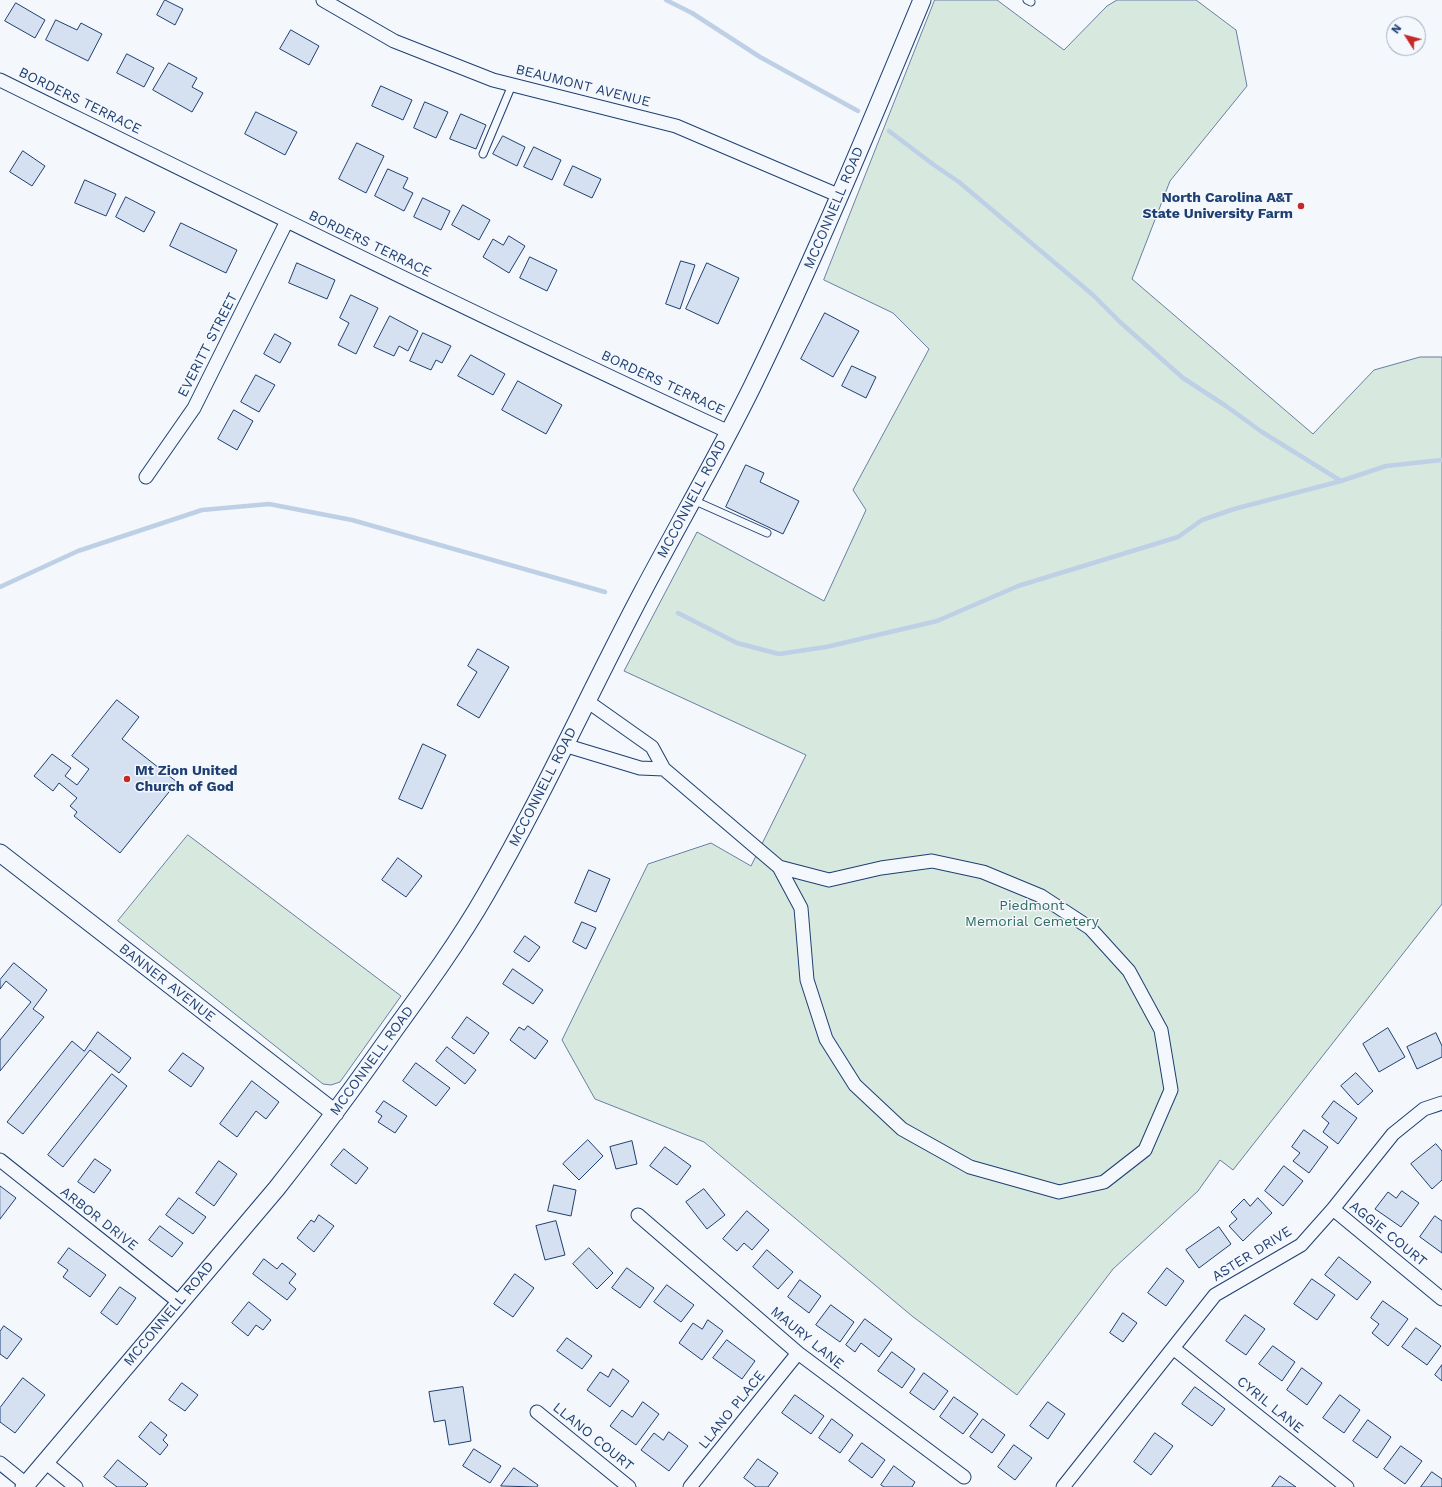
<!DOCTYPE html>
<html>
<head>
<meta charset="utf-8">
<style>
	body { margin:0 }
	#map { position:relative; width:1442px; height:1487px; overflow:hidden; background:#f4f7fb; font-family:"Work Sans",sans-serif }
	canvas { display:block }
	.north { position:absolute; left:1386px; top:16px; width:40px; height:40px; box-sizing:border-box; background:#f4f7fb; border:1px solid #9eadc5; border-radius:50%; rotate:306deg; font-size:11px; font-weight:700; line-height:16px; text-align:center; color:#1d3f73 }
	.north::after { content:''; display:block; margin:auto; width:14px; height:18px; background:#c62828; clip-path:polygon(50% 0,100% 100%,50% 72%,0 100%) }
</style>
</head>
<body>
<div id="map">
<canvas width="1442" height="1487"></canvas>
<div class="north">N</div>
</div>
<script>
const g = document.querySelector('canvas').getContext('2d');
g.lineJoin = 'round';
function fill(path, color) {
  g.fillStyle = color;
  g.fill(path, 'evenodd');
}
function trace(path, color, width, dash) {
  g.strokeStyle = color;
  g.lineWidth = width;
  g.lineCap = dash ? 'butt' : 'round';
  g.setLineDash(dash || []);
  g.stroke(path);
}
function label(font, color, halo, rows, align = 'center') {
  g.font = font + ' "Work Sans",sans-serif';
  g.lineWidth = 3;
  g.setLineDash([]);
  g.textBaseline = 'middle';
  g.strokeStyle = halo;
  g.fillStyle = color;
  for (const [text, x, y, turn = 0] of rows) {
    g.save();
    g.translate(x, y);
    g.rotate((+turn || 0) * Math.PI / 180);
    g.textAlign = isNaN(turn) ? turn : align;
    if (halo) g.strokeText(text, 0, 0);
    g.fillText(text, 0, 0);
    g.restore();
  }
}
const green = new Path2D(`
	M935,0h62l67,50 43,-44 10,-6h79l40,30 11,56 -77,95 -38,98 181,155 61,-64 46,-13h22v547l-209,266 -13,-10 -22,31 -85,78 -96,126 -105,-79 -208,-174 -109,-43 -33,-59 86,-176 63,-21 40,23 55,-111 -182,-84 73,-139 127,69 42,-91 -13,-20 76,-141 -36,-36 -69,-33z
	M188,835l213,161 -61,86 -9,3 -8,-1 -205,-163z`);
fill(green, '#d7e8df');
trace(green, '#687fa3', 1);
trace(new Path2D(`
	M666,0l26,13 68,44 98,54
	M889,131l45,34 25,17 134,113 27,27 63,56 43,28 36,26 79,49
	M0,587l78,-36 124,-41 67,-6 83,16 253,72
	M678,613l59,30 42,11 47,-7 111,-26 81,-35 160,-49 24,-17 32,-11 107,-28 45,-15 56,-6`), '#bed0e5', 4.5);
const building = new Path2D(`
	M165,0l18,9 -8,16 -18,-10z
	M16,3l29,17 -10,18 -30,-17z
	M56,20l21,10 4,-7 21,11 -14,27 -42,-21z
	M291,30l28,16 -10,19 -29,-16z
	M127,54l27,14 -10,19 -27,-14z
	M169,63l28,15 -5,9 11,6 -11,19 -39,-22z
	M381,86l31,14 -9,20 -31,-14z
	M425,102l23,10 -12,26 -22,-10z
	M256,112l41,20 -12,23 -40,-21z
	M461,114l25,11 -10,24 -26,-10z
	M503,136l22,11 -8,19 -24,-12z
	M357,143l27,13 -18,37 -27,-14z
	M534,147l27,13 -9,20 -28,-13z
	M23,151l22,15 -13,20 -22,-14z
	M573,166l28,13 -9,19 -28,-13z
	M388,169l20,9 -5,10 10,5 -9,18 -29,-15z
	M85,180l31,14 -10,22 -31,-13z
	M126,197l29,15 -11,20 -28,-15z
	M423,198l27,13 -9,19 -27,-13z
	M463,205l27,15 -11,20 -27,-15z
	M181,223l56,27 -11,23 -56,-27z
	M509,236l16,10 -16,27 -26,-16 10,-18 10,6z
	M530,257l27,13 -10,21 -27,-13z
	M681,261l14,4 -15,44 -14,-5z
	M297,263l38,17 -8,19 -38,-16z
	M707,263l32,15 -21,46 -32,-15z
	M351,295l27,13 -22,46 -18,-9 11,-22 -9,-5z
	M825,313l34,18 -26,46 -32,-18z
	M390,316l28,15 -10,20 -9,-5 -5,10 -20,-9z
	M423,333l28,13 -9,17 -6,-3 -5,10 -21,-9z
	M275,334l16,9 -11,20 -16,-9z
	M471,355l34,19 -12,21 -35,-19z
	M852,366l24,11 -10,21 -24,-12z
	M256,375l19,10 -16,27 -18,-10z
	M518,381l44,24 -16,29 -44,-24z
	M234,410l19,11 -16,29 -19,-11z
	M746,465l18,8 -4,9 39,19 -16,33 -57,-27z
	M478,649l31,18 -30,51 -22,-13 20,-33 -9,-6z
	M117,700l22,17 -17,22 55,43 -57,71 -46,-37 3,-4 -7,-6 7,-8 -18,-15 -6,8 -19,-15 18,-22 19,14 -6,8 12,9 12,-16 -17,-13z
	M423,744l23,11 -24,54 -23,-10z
	M398,858l24,18 -16,21 -24,-17z
	M589,870l21,9 -14,33 -21,-9z
	M582,922l14,6 -10,21 -13,-7z
	M525,936l15,11 -11,15 -15,-10z
	M14,963l33,27 -14,19 11,8 -44,54v-31l31,-38 -25,-21 -6,8v-9z
	M513,969l30,21 -10,14 -30,-20z
	M467,1017l22,16 -15,21 -22,-16z
	M528,1026l20,15 -13,18 -25,-19 9,-13 5,3z
	M1388,1028l17,29 -26,15 -16,-28z
	M98,1032l33,26 -12,15 -29,-23 -67,84 -16,-12 65,-81 12,10z
	M1436,1033l6,13v11l-25,12 -10,-22z
	M447,1047l29,23 -11,14 -29,-23z
	M183,1053l21,15 -13,19 -22,-16z
	M416,1063l34,25 -14,18 -33,-25z
	M1356,1073l17,18 -15,14 -17,-19z
	M112,1074l15,12 -64,81 -15,-12z
	M252,1081l27,21 -13,17 -10,-8 -19,26 -17,-13z
	M384,1101l23,15 -12,17 -17,-11 4,-6 -6,-4z
	M1334,1101l23,17 -19,26 -15,-12 6,-9 -7,-6z
	M1304,1130l24,17 -19,26 -16,-12 7,-8 -8,-6z
	M588,1140l15,16 -24,24 -16,-16z
	M632,1141l5,23 -21,5 -6,-22z
	M1436,1144l6,7v29l-10,9 -21,-25z
	M665,1147l26,19 -14,19 -27,-19z
	M344,1149l24,19 -12,16 -25,-19z
	M95,1159l16,11 -17,23 -16,-11z
	M219,1161l18,13 -23,32 -18,-13z
	M1284,1166l19,15 -20,25 -18,-15z
	M554,1185l22,5 -5,26 -23,-5z
	M0,1186l16,12 -16,21z
	M704,1189l21,26 -18,14 -21,-27z
	M1402,1191l17,12 -18,24 -26,-18 13,-17 8,6z
	M179,1198l27,19 -13,17 -27,-19z
	M1258,1198l14,15 -29,28 -14,-15 8,-7 -6,-7 13,-13 6,7z
	M747,1211l22,19 -17,20 -8,-7 -7,8 -14,-12z
	M319,1215l15,11 -20,26 -17,-14 14,-18 3,2z
	M1435,1216l7,5v32l-22,-16z
	M556,1221l9,34 -20,5 -9,-34z
	M160,1226l23,17 -11,14 -23,-17z
	M1219,1227l12,17 -32,24 -13,-18z
	M69,1248l37,27 -16,22 -27,-20 5,-7 -10,-7z
	M589,1248l24,25 -16,16 -24,-25z
	M767,1250l26,22 -15,17 -25,-22z
	M1339,1257l32,25 -14,18 -32,-25z
	M264,1259l13,10 5,-6 14,11 -7,9 7,6 -9,11 -34,-26z
	M627,1268l27,20 -14,20 -28,-20z
	M1167,1268l17,13 -18,25 -18,-13z
	M515,1274l19,14 -21,29 -19,-13z
	M1312,1279l23,16 -18,25 -23,-16z
	M800,1280l21,16 -12,17 -21,-16z
	M667,1285l27,20 -13,17 -27,-20z
	M120,1287l16,11 -19,27 -16,-12z
	M1383,1301l25,18 -20,27 -16,-13 7,-9 -8,-6z
	M249,1302l22,18 -8,10 -7,-5 -8,11 -16,-13z
	M831,1305l23,17 -14,20 -24,-17z
	M1123,1313l14,10 -14,19 -13,-9z
	M1245,1315l20,14 -19,26 -20,-14z
	M865,1319l27,20 -13,18 -18,-14 -6,9 -9,-7z
	M708,1320l15,11 -21,29 -23,-17 14,-20 9,6z
	M4,1326l18,13 -15,20 -7,-5v-22z
	M1416,1328l25,18 -14,19 -25,-18z
	M567,1338l25,18 -10,13 -25,-18z
	M727,1340l28,21 -13,18 -29,-21z
	M1273,1346l22,16 -13,19 -23,-17z
	M892,1352l23,17 -13,19 -24,-17z
	M1442,1365v16l-7,-6z
	M1302,1368l20,15 -15,22 -20,-15z
	M613,1369l16,12 -19,26 -23,-17 13,-18 8,5z
	M924,1373l24,18 -14,19 -24,-17z
	M23,1378l22,17 -30,38 -15,-11v-14z
	M182,1383l16,12 -13,16 -16,-11z
	M463,1387l8,54 -22,4 -4,-25 -11,2 -5,-30z
	M1195,1387l30,22 -13,17 -30,-22z
	M795,1395l29,21 -13,18 -29,-21z
	M1340,1395l20,15 -16,23 -21,-15z
	M954,1397l24,17 -15,20 -23,-17z
	M643,1402l16,12 -23,31 -26,-19 12,-16 10,7z
	M1048,1402l17,12 -17,25 -18,-13z
	M832,1419l21,16 -13,18 -21,-15z
	M983,1419l22,16 -13,18 -22,-16z
	M1368,1420l23,17 -14,21 -24,-17z
	M151,1422l16,13 -4,5 5,5 -8,10 -21,-18z
	M669,1432l19,14 -19,25 -28,-21 13,-17 9,7z
	M1155,1433l18,13 -22,29 -17,-13z
	M862,1443l23,17 -13,18 -23,-17z
	M1014,1445l18,13 -17,22 -17,-13z
	M1401,1446l21,15 -17,23 -21,-15z
	M474,1449l27,17 -11,17 -27,-17z
	M758,1459l20,14 -10,14h-12l-12,-9z
	M118,1460l30,24 -3,3h-28l-13,-10z
	M894,1466l21,16 -3,5h-28l-3,-2z
	M514,1468l24,17 -1,2 -36,-1z
	M1432,1472l10,7v8h-21z
	M1280,1476l16,11h-24z`);
fill(building, '#d5e0f0');
trace(building, '#1d3f73', 1);
const service = new Path2D(`
	M1027,0l4,2
	M483,154l29,-69
	M693,500l74,33`);
const minor = new Path2D(`
	M323,0l71,41 99,39 183,46 164,70
	M0,80c242,119 484,239 729,352
	M146,477l48,-69 93,-187
	M587,701l65,46 12,22 115,98 22,41 6,72 19,59 29,46 47,44 68,38 89,25 45,-10 41,-32 26,-60 -10,-60 -32,-59 -39,-43 -49,-32 -58,-24 -51,-11 -51,7 -52,12 -50,-13
	M564,745l76,23 24,1
	M0,1160l179,142
	M1333,1209l109,90
	M638,1215l160,138 166,124
	M1173,1348l174,139
	M537,1412l92,75
	M45,1462l31,25
	M0,1463l26,21
	M690,1487l108,-134
	M1063,1487l152,-192 86,-50 32,-36 60,-75 31,-25 18,-6`);
const tertiary = new Path2D(`
	M0,853l335,260
	M24,1487l253,-299c41,-52 80,-105 118,-159 32,-44 64,-88 91,-135 57,-98 104,-203 157,-303 36,-68 75,-135 109,-204 62,-127 116,-257 170,-387`);
trace(service, '#1d3f73', 9);
trace(minor, '#1d3f73', 15);
trace(tertiary, '#1d3f73', 19);
trace(service, '#f4f7fb', 7);
trace(minor, '#f4f7fb', 13);
trace(tertiary, '#f4f7fb', 17);
for (const [x, y, r, color] of [
	[1301,206,4,"#c62828"],
	[127,779,4,"#c62828"]
]) {
  const dot = new Path2D();
  dot.arc(x, y, r, 0, 2 * Math.PI);
  g.fillStyle = color;
  g.fill(dot);
  trace(dot, '#f4f7fb', 1.5);
}
label('14px', '#1d3f73', '#f4f7fb', [
	["BEAUMONT AVENUE",583,86,14],
	["BORDERS TERRACE",80,101,26],
	["MCCONNELL ROAD",834,208,-67],
	["BORDERS TERRACE",370,244,26],
	["EVERITT STREET",208,345,-63],
	["BORDERS TERRACE",663,383,25],
	["MCCONNELL ROAD",692,499,-62],
	["MCCONNELL ROAD",543,787,-63],
	["BANNER AVENUE",167,983,38],
	["MCCONNELL ROAD",372,1061,-54],
	["ARBOR DRIVE",99,1219,38],
	["AGGIE COURT",1388,1234,39],
	["ASTER DRIVE",1252,1254,-32],
	["MCCONNELL ROAD",169,1314,-50],
	["MAURY LANE",807,1338,39],
	["CYRIL LANE",1270,1405,39],
	["LLANO PLACE",732,1410,-51],
	["LLANO COURT",593,1437,39]
]);
label('bold 14px', '#1d3f73', '#f4f7fb', [
	["North Carolina A&T",1293,198],
	["State University Farm",1293,214],
	["Mt Zion United",135,771,"left"],
	["Church of God",135,787,"left"]
], 'right');
label('14px', '#2c6c60', '#f4f7fb', [
	["Piedmont",1032,906],
	["Memorial Cemetery",1032,922]
]);
</script>
</body>
</html>
